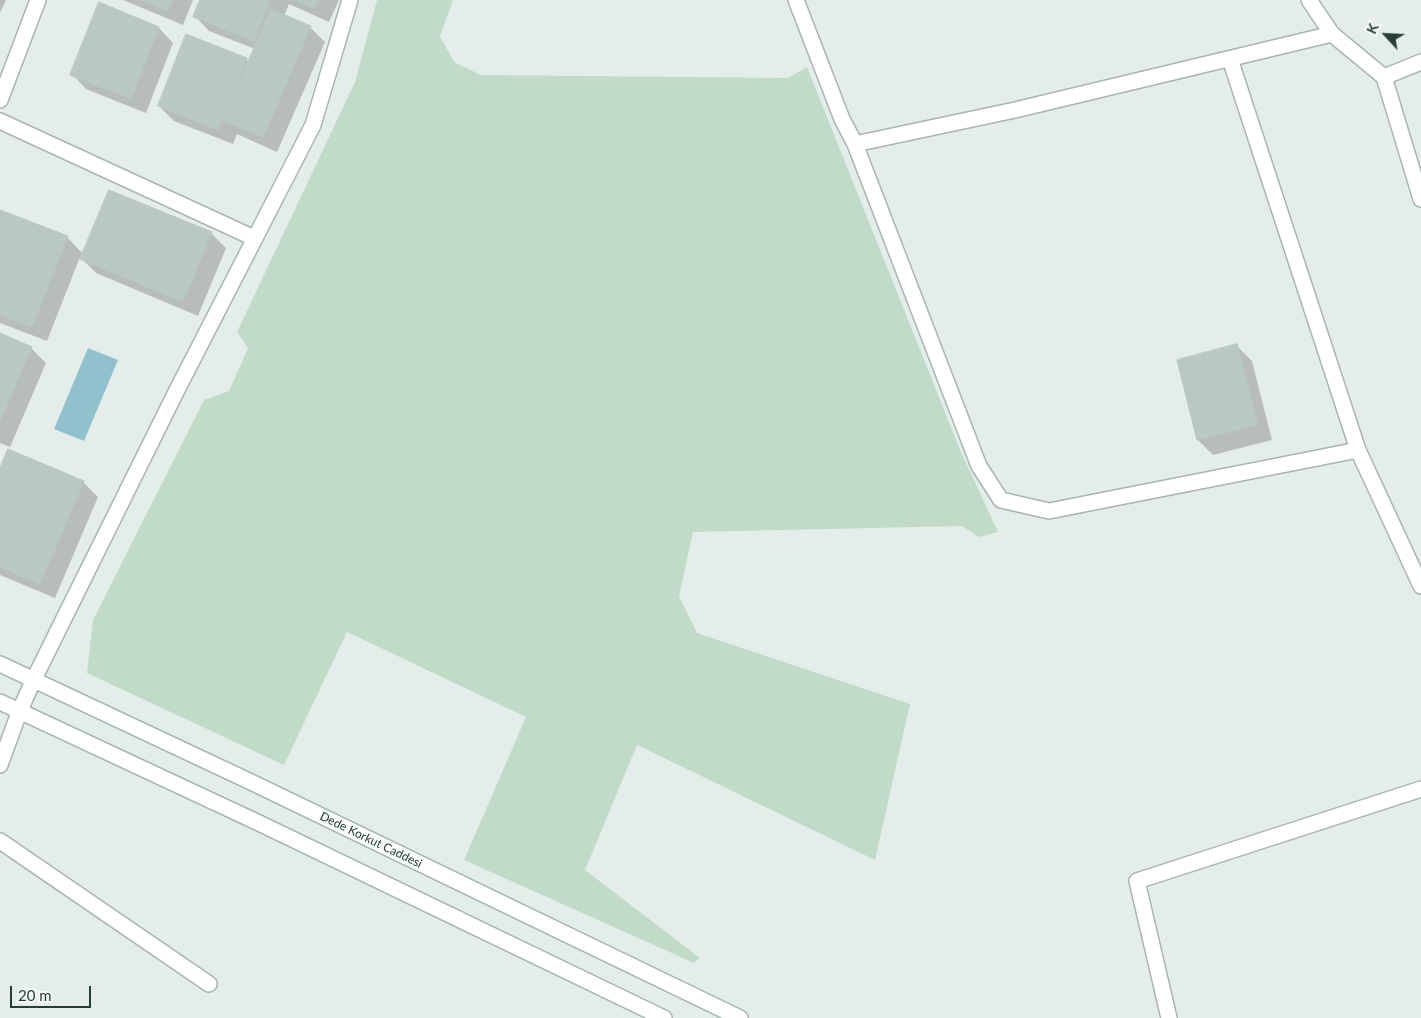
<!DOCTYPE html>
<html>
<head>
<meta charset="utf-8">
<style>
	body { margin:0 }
	#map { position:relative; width:1421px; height:1018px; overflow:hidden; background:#e5edea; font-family:Lato,sans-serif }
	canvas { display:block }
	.north { position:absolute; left:1361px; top:10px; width:50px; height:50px; -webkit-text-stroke:4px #f5f9f8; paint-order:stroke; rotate:295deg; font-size:14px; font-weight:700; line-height:20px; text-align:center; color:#253e38 }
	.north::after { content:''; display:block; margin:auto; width:18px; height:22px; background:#253e38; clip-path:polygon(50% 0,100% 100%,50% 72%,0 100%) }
	.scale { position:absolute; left:10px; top:986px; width:81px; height:22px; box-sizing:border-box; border:2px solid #253e38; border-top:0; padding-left:6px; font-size:15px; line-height:18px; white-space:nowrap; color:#253e38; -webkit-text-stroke:4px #f5f9f8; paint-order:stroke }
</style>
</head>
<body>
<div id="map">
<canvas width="1421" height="1018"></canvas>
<div class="north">K</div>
<div class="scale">20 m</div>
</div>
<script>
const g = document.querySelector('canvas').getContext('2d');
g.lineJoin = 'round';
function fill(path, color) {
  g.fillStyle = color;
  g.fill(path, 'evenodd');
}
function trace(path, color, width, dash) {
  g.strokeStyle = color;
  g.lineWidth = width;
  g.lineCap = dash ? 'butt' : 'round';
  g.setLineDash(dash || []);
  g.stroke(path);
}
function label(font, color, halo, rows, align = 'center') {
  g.font = font + ' Lato,sans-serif';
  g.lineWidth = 4;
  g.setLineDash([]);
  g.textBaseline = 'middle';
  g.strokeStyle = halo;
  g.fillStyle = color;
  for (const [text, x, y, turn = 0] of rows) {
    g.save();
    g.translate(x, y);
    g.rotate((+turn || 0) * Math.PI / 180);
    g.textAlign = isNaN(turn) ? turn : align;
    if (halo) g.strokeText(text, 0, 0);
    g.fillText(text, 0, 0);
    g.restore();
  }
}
fill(new Path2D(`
	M377,0h76l-13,36 14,26 27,13 307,3 19,-11 154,385 37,80 -19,5 -17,-11 -269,6 -14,64 18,37 213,71 -35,156 -238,-115 -52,125 115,88 -6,5 -230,-103 62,-143 -179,-85 -63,133 -197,-92 6,-53 111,-220 25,-9 19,-43 -11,-16 118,-250z`), '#c0dcc9');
fill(new Path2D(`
	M88,348l30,12 -34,81 -30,-12z`), '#91c1cd');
fill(new Path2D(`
	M0,0h6l-6,13z
	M123,0h70l-10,25z
	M201,0h138l-10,22 -40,-18 -5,12 26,11 15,15 -48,110 -40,-18 -4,10 -59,-23 -15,-15 87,-47 3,3 6,-13 -46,-18 -14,-15z
	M100,4l59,24 14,15 -27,70 -60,-24 -14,-15z
	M0,211l67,26 16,17 128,-21 15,15 -28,68 -102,-43 -16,-16 -33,84 -47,-18z
	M0,335l31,13 15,15 -36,84 -10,-4z
	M1237,346l15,15 20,79 -59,15 -15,-15 -20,-79z
	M0,471l83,11 15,15 -43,101 -55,-23z`), '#0003');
const building = new Path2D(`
	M142,0h31l-5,11z
	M200,0h70l-16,41 -61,-24z
	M295,0h23l-4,8z
	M99,2l60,25 -28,72 -61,-24z
	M271,9l40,17 -48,112 -40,-18z
	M186,34l61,24 -29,72 -60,-24z
	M109,190l103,42 -29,70 -103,-43z
	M0,210l68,26 -36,91 -32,-12z
	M0,333l32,14 -32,74z
	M1237,344l21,81 -61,15 -20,-80z
	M8,449l76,32 -44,103 -40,-17v-99z`);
fill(building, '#bac8c3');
trace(building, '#b8c6c1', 1);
const street = new Path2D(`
	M796,0l46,119 13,25 124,322 22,34 48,11 309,-61
	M1309,0l23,34
	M1230,59l128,391 63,136
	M1384,77l37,122
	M0,100l38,-100
	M0,121l254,117
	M855,144l160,-34 317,-76 52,43 37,-15
	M34,679l142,-287 137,-267 37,-125
	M0,765l20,-55
	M0,841l209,143
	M1169,1018l-32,-137 284,-92`);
const secondary = new Path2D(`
	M0,664l251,118 489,236
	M0,702l259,121 405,195
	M20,710l14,-31`);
trace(street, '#a8b5b1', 18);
trace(secondary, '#a4b8b2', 18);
trace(street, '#fff', 15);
trace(secondary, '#fff', 15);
label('12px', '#253e38', '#f5f9f8', [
	["Dede Korkut Caddesi",371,840,26]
]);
</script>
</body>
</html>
